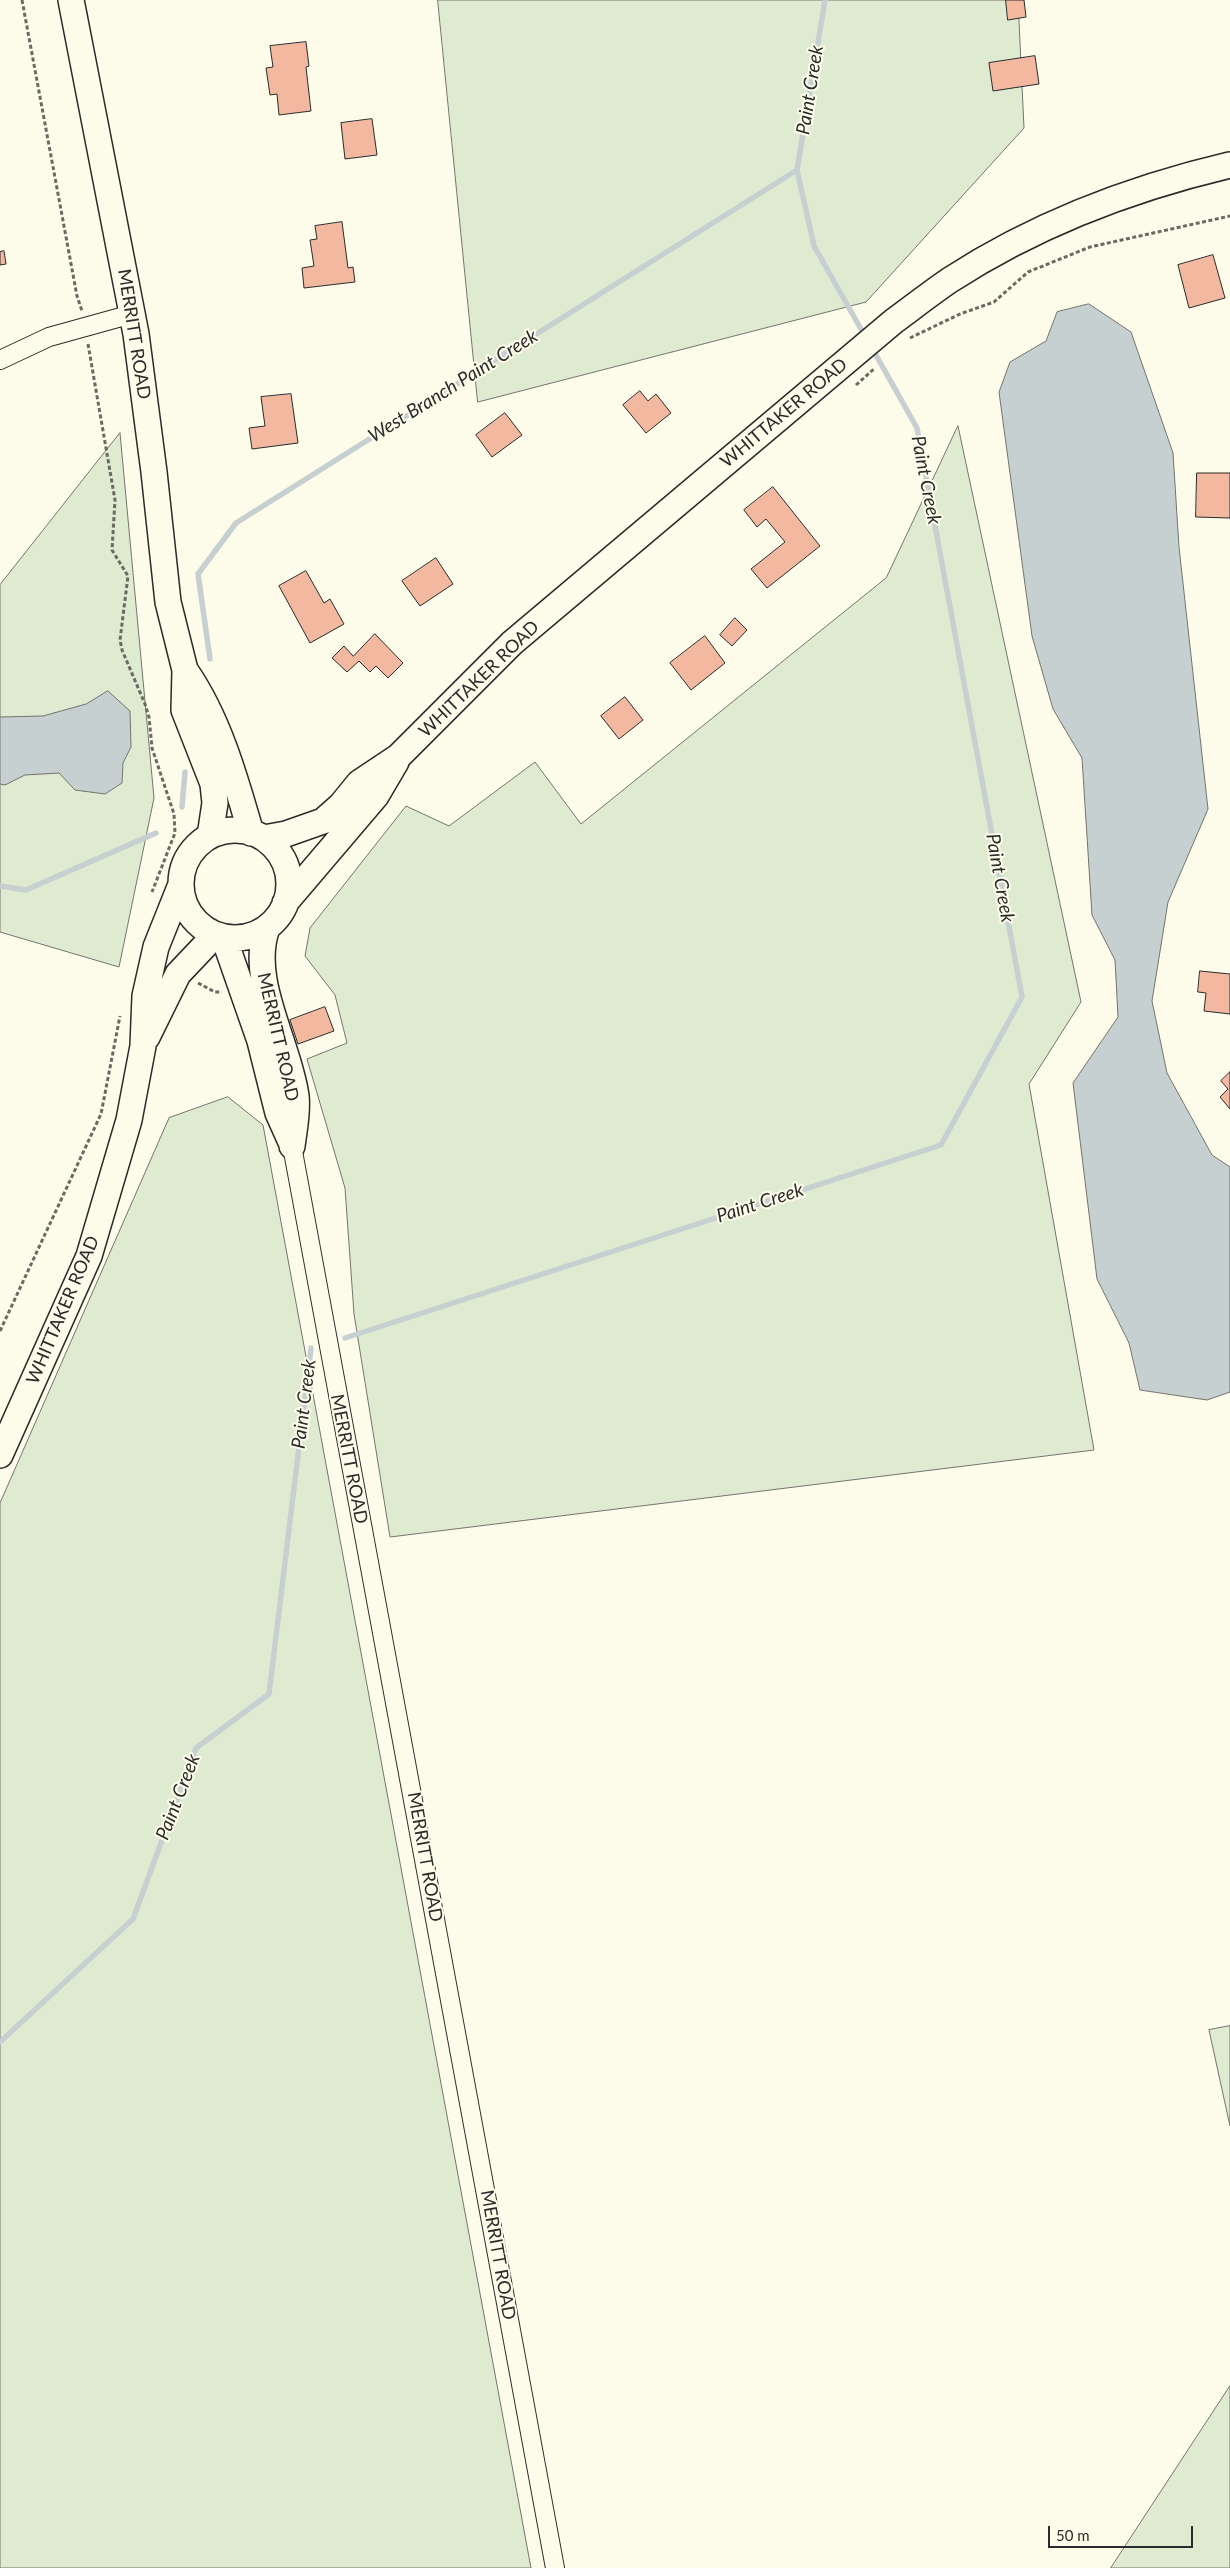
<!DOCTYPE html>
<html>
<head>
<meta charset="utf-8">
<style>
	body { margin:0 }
	#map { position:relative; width:1230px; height:2568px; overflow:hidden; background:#fdfbea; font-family:Lato,sans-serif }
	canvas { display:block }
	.scale { position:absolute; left:1048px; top:2526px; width:145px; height:22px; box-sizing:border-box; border:2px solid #2b2b2b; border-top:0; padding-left:6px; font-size:15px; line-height:18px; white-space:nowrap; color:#2b2b2b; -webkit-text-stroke:4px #fdfbea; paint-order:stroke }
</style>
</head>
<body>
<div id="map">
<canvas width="1230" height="2568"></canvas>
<div class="scale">50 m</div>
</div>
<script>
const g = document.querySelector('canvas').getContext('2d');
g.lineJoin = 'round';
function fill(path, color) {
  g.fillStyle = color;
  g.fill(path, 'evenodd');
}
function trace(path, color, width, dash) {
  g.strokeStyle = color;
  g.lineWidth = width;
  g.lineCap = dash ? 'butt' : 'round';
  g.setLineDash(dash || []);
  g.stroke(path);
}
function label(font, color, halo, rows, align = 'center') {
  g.font = font + ' Lato,sans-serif';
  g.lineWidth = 4;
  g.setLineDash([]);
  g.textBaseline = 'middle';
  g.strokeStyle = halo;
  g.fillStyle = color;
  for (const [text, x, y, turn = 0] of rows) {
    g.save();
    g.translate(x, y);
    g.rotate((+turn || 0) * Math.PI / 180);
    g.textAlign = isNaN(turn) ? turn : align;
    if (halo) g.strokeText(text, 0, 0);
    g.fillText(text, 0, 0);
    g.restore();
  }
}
const green = new Path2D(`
	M438,0h580l6,128 -158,174 -388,100z
	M958,426l123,576 -52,82 65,366 -704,87 -36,-223 -9,-126 -38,-129 40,-16 -12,-48 -30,-39 5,-28 96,-122 43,20 86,-64 46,62 305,-246z
	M120,433l34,365 -35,169 -119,-35v-347z
	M228,1097l35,28 268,1443h-531v-1065l169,-385z
	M1230,2026v100l-21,-96z
	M1230,2386v182h-119z`);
fill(green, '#deebd1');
trace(green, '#74746e', 1);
const water = new Path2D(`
	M1089,304l42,28 42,121 6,94 29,262 -40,93 -16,99 15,72 45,82 18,12v225l-23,8 -67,-10 -11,-47 -32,-64 -24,-196 45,-66 -3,-57 -23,-45 -10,-157 -29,-49 -21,-73 -33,-244 11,-30 36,-21 11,-29z
	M108,691l22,20 1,36 -8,16 -1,20 -17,11 -30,-4 -16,-17 -34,2 -20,10 -5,-1v-67l43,-1 43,-12z`);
fill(water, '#c7d0d0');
trace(water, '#74746e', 1);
trace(new Path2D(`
	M825,0l-28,170 17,76 52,92
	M210,659l-12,-85 38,-51 561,-353
	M182,807l3,-35
	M0,886l26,4 130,-57
	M345,1338l596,-193 81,-148 -105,-569 -45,-80
	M0,2042l133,-123 63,-171 73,-54 42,-346`), '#c7d0d0', 5.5);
const building = new Path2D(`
	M1006,0h18l2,17 -18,3z
	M306,42l3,24 -3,1 5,44 -32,4 -2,-21 -7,1 -4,-27 7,-1 -3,-21z
	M1035,56l4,28 -46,7 -4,-28z
	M372,119l5,36 -32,4 -4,-36z
	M342,222l6,46 5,-1 2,15 -51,6 -2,-20 12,-2 -4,-26 7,-1 -2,-13z
	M4,251l2,13 -6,1v-13z
	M1213,255l12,43 -36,10 -11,-43z
	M640,391l8,10 8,-7 15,19 -25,20 -23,-28z
	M291,394l7,49 -46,6 -3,-21 16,-2 -4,-29z
	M505,413l17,22 -30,22 -16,-22z
	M1197,473h33v45l-34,-1z
	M773,487l47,59 -53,42 -16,-19 34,-27 -19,-23 -9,8 -13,-17z
	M436,558l17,26 -33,22 -18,-25z
	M306,571l18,32 6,-4 14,25 -34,19 -31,-57z
	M735,618l12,12 -15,16 -12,-11z
	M375,634l28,29 -15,15 -12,-12 -6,6 -11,-11 -12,11 -15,-14 12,-12 9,10z
	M705,636l20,27 -34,27 -21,-27z
	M625,697l18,23 -24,19 -18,-23z
	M1200,971l30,3v40l-26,-3 2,-18 -8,-1z
	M325,1007l9,24 -36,13 -8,-24z
	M1230,1072v37l-10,-12 8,-8 -7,-8z`);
fill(building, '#f2b8a0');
trace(building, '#2b2b2b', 1);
const street = new Path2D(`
	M0,360l49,-23 83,-23
	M292,1146l263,1422`);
const secondary = new Path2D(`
	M71,0l65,334 18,138 14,130 17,68 -1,40 29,74 2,19 -5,33
	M185,670c33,47 50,107 66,163
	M181 884a54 54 0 1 1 108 0a54 54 0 1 1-108 0Z
	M264,838l22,-4 37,-13 18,-16 18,-22 39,-26 114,-114 382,-322c19,-14 37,-28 56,-41 85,-55 182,-92 280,-115
	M285,903l91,-107 20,-34
	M267,928c-19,52 22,115 29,168 2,16 -2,34 -4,50
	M224,938l36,103 18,72 13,29
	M147,1037l31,-63 37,-39
	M0,1455l89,-199 40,-136 14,-74 2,-50 11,-49 24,-60`);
trace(street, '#2b2b2b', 20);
trace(secondary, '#2b2b2b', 28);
trace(new Path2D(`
	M22,0l55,296 5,15
	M910,338l50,-24 34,-12 34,-30 62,-25 140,-31
	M88,344l27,156 -3,50 16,26 -8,64 2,10 23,54 4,13 3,31 22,66 1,19 -23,59
	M856,385l19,-17
	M198,983l17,9h7
	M0,1331l101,-217 19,-98`), '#6a6964', 3, [4, 2.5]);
trace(street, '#fdfbea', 18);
trace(secondary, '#fdfbea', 25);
label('18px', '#2b2b2b', '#fdfbea', [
	["MERRITT ROAD",134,334,81],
	["WHITTAKER ROAD",784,413,-40],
	["WHITTAKER ROAD",479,679,-44],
	["MERRITT ROAD",278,1037,77],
	["WHITTAKER ROAD",63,1310,-67],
	["MERRITT ROAD",349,1459,79],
	["MERRITT ROAD",425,1857,80],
	["MERRITT ROAD",498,2255,80]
]);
label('italic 19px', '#2b2b2b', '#fdfbea', [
	["Paint Creek",810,90,-81],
	["West Branch Paint Creek",453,386,-32],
	["Paint Creek",926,480,79],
	["Paint Creek",1000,878,80],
	["Paint Creek",760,1203,-18],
	["Paint Creek",304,1404,-83],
	["Paint Creek",178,1797,-69]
]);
</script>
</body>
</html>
